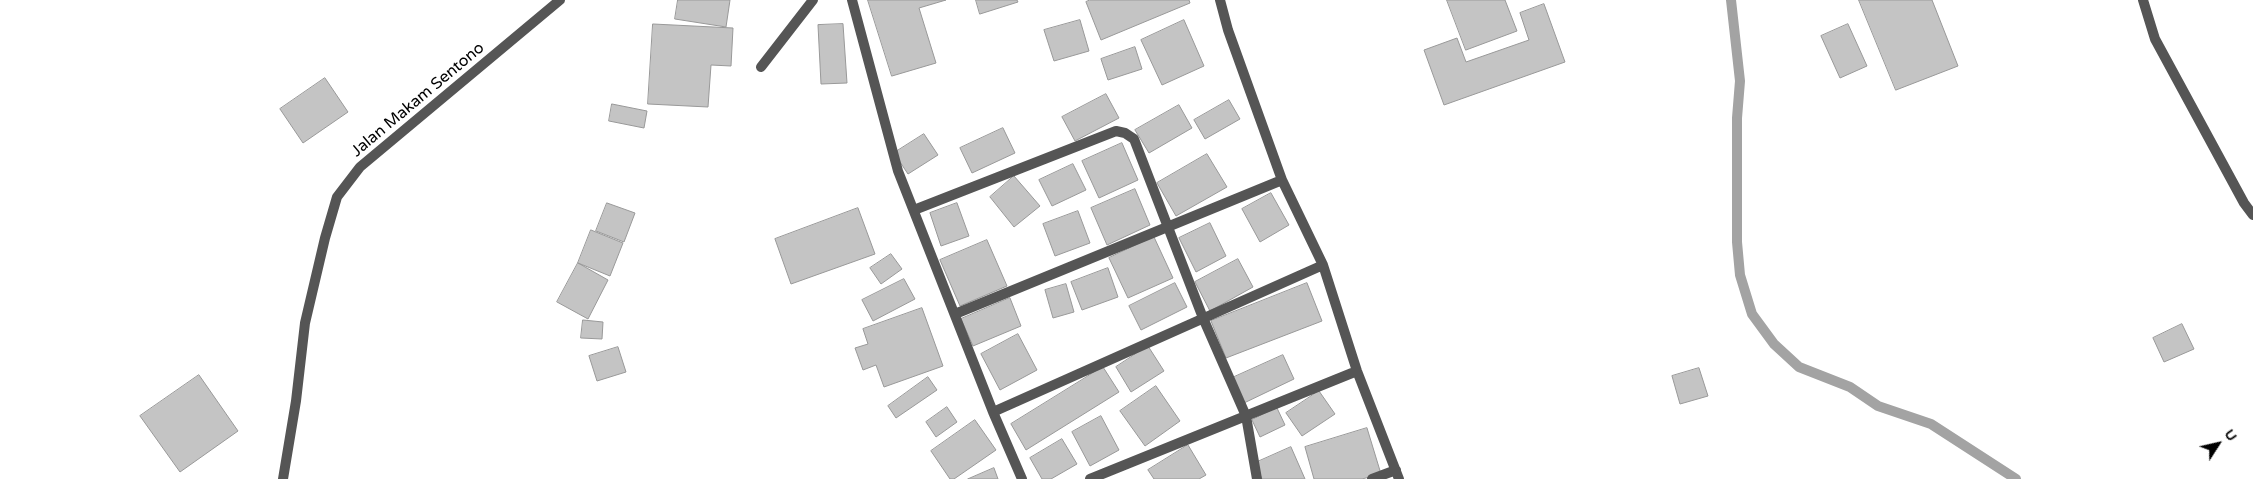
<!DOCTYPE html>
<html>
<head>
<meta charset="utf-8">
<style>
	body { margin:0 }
	#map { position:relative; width:2253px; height:479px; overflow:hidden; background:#fff; font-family:"Varela Round",sans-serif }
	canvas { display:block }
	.north { position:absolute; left:2193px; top:419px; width:50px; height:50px; -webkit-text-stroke:4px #fff; paint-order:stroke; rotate:55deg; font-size:14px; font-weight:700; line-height:20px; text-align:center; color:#000 }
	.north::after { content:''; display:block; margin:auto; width:18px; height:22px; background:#000; clip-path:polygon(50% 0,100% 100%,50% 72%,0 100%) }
</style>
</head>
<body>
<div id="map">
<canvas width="2253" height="479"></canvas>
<div class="north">U</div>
</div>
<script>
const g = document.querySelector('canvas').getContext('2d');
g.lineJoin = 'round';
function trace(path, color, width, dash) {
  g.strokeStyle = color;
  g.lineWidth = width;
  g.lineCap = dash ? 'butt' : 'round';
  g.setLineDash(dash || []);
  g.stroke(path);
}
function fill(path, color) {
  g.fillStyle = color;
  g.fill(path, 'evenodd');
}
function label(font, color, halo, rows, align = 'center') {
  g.font = font + ' "Varela Round",sans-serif';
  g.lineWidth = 5;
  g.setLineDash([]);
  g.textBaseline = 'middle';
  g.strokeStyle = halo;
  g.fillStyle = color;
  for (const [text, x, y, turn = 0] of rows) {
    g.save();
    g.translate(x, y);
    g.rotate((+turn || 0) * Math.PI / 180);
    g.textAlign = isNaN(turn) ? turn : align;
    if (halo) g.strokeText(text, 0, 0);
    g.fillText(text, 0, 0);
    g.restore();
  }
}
trace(new Path2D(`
	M1731,0l9,81 -3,37v124l3,33 12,39 22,30 25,23 51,20 28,19 53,18 85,55`), '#a3a3a3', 10);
const building = new Path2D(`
	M678,0h52l-4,27 -51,-8z
	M868,0h78l-27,8 17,55 -44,13z
	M976,0h41l1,2 -38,12z
	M1090,0h99l1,3 -89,37 -15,-38z
	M1447,0h58l12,31 -51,19z
	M1859,0h73l26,66 -62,24z
	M1544,4l21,58 -121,43 -20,-55 33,-12 9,24 63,-22 -9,-27z
	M1080,20l9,31 -35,10 -10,-31z
	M1184,20l20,46 -42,19 -21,-45z
	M653,24l80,4 -2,38 -20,-1 -3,42 -60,-3z
	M843,24l4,59 -26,1 -3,-59z
	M1848,24l19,42 -27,12 -19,-42z
	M1135,47l7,22 -34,11 -7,-21z
	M325,78l23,34 -45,31 -23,-34z
	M1106,94l13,24 -44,23 -13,-24z
	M1229,100l11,19 -35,20 -11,-19z
	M612,104l35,7 -3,17 -35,-7z
	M1179,105l13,23 -43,25 -14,-23z
	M1003,128l12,25 -43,20 -12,-25z
	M924,134l14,21 -30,19 -14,-21z
	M1122,143l16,37 -39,18 -17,-37z
	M1207,154l20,33 -51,29 -19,-33z
	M1073,164l13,26 -34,16 -13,-26z
	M1014,176l26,30 -26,21 -24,-30z
	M1135,189l15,36 -43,20 -16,-37z
	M1271,193l18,32 -29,17 -18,-33z
	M607,203l28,10 -11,29 -28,-11z
	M957,203l12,33 -28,10 -11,-33z
	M858,208l17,46 -84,30 -16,-45z
	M1078,211l12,32 -35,13 -12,-32z
	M1210,223l16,33 -30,16 -17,-34z
	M591,230l32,13 -13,33 -32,-13z
	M1154,237l19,41 -45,20 -19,-40z
	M987,240l20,46 -47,20 -20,-46z
	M891,254l11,15 -21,15 -11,-16z
	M1238,259l15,28 -43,24 -15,-29z
	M578,263l30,17 -20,39 -31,-17z
	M1108,268l10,29 -36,13 -11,-28z
	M904,279l11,20 -42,22 -11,-21z
	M1175,283l12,24 -46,23 -12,-24z
	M1307,283l15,38 -96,37 -15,-37z
	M1066,284l8,28 -21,6 -8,-28z
	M1010,298l11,28 -48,20 -12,-27z
	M922,308l21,58 -59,21 -8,-22 -13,5 -8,-22 13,-4 -5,-15z
	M583,320l20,2 -1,17 -21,-1z
	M2182,324l12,25 -30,13 -11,-24z
	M1018,334l19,36 -37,20 -19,-36z
	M1148,346l16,25 -33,21 -15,-25z
	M618,347l8,25 -29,9 -8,-25z
	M1283,355l11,24 -50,24 -12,-25z
	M1103,367l16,25 -93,58 -15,-26z
	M1699,368l9,28 -28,8 -8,-28z
	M199,375l39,56 -58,41 -40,-56z
	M928,377l9,13 -41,28 -8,-12z
	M1156,386l24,35 -35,25 -25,-35z
	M1319,391l16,23 -33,22 -16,-23z
	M947,407l10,15 -21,15 -10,-15z
	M1277,408l8,17 -25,12 -8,-17z
	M1101,416l18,34 -29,16 -18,-34z
	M975,420l21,30 -42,29h-4l-19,-28z
	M1367,428l14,46 -19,5h-48l-9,-32z
	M1062,439l15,25 -26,15h-9l-12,-21z
	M1188,445l18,30 -7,4h-45l-6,-9z
	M1291,447l14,32h-43l-7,-16z
	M994,468l4,11h-30z`);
fill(building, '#c4c4c4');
trace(building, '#999', 1);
trace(new Path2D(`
	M852,0l46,171 95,241 29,67
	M1220,0l8,30 54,150 41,85 34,106 42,108
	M2143,0l12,39 89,164 9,12
	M761,67l52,-67
	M914,210l202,-79 9,2 9,6 69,179 43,98 11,63
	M955,314l327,-134
	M993,412l330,-147
	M283,479l13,-78 9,-78 20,-85 12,-41 23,-30 200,-167
	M1090,479l267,-108
	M1372,479l24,-9`), '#555', 10);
label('16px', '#000', '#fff', [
	["Jalan Makam Sentono",418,100,-40]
]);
</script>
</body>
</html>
